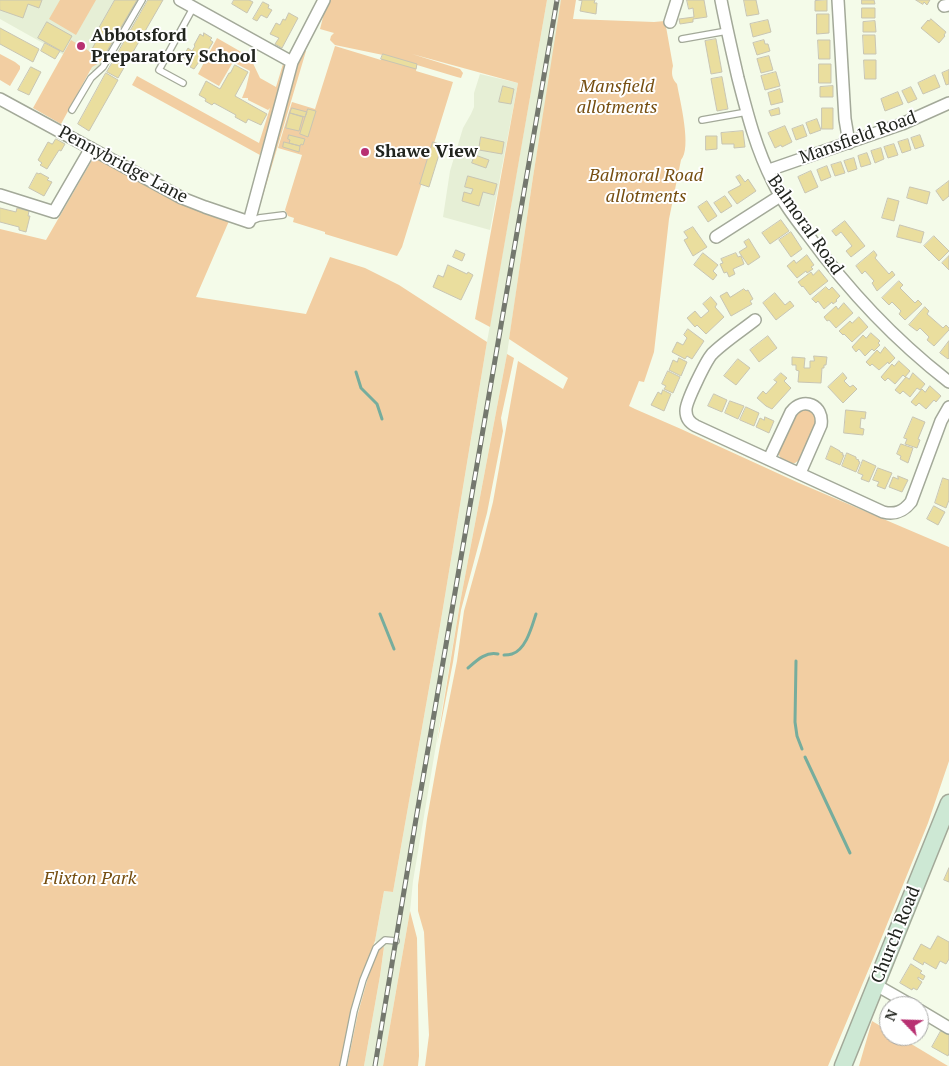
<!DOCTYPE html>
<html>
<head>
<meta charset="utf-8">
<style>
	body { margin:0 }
	#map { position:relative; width:949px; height:1066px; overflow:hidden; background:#f4fbe9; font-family:"PT Serif",serif }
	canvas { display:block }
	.north { position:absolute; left:879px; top:996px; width:50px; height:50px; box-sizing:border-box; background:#fff; border:1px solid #a6a7a5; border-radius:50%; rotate:294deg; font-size:14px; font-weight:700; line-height:20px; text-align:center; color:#21241e }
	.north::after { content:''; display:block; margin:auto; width:18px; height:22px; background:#b83172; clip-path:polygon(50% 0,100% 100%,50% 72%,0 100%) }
</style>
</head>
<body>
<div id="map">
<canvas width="949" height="1066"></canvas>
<div class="north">N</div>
</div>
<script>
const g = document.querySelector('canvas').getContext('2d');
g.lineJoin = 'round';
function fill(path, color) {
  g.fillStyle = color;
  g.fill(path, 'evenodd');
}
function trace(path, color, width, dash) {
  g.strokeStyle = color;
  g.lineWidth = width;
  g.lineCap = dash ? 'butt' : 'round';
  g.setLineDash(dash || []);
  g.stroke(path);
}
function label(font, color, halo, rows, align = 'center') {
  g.font = font + ' "PT Serif",serif';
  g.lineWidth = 4;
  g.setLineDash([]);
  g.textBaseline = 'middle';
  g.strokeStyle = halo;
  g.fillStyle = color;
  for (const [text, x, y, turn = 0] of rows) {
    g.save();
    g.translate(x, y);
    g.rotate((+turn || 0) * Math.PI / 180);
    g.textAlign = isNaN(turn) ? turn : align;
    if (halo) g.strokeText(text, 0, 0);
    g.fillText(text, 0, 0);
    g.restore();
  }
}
fill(new Path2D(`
	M0,0h140l-42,74 -98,-55z
	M547,0h15l-29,177 -26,177 -47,249 -47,278 -3,30 -27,155h-19l16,-90 4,-28 -9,-7 9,-50 9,1 47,-266 47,-284z
	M480,74l38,9 -28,147 -47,-13 7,-46 13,-43 8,-14 3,-7v-14z`), '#e6efd6');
fill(new Path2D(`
	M60,0h36l-20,35 -27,-16z
	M329,0h218l-57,327 -15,-8 43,-236 -106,-29 48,15 3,4 -2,5 -4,-1 -40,-12 -1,6 37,11 -51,165 -5,9 -72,-22v-2l-32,-10 1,-4 -6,-2 -3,-6 17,-55 -24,-7 14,-46 23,7 20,-63 46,14 2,-5 -48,-10 -5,-5 1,-4 3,-3 -14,-4c3,-10 4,-20 9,-29z
	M561,0h15l-3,19 81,3 11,-1 8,45c-2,7 -1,13 4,18 3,17 15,64 4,76l-12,59 -15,133 -10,30 -5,-1 -10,25 6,3 46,20 118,54 150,64v214l-21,62 -55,136 -45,107h-403l4,-31 -5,-103 -6,-21v-26l9,-66 13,-73 17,-85 7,-50 17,-61 12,-48 25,-141 45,28 5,-11 -59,-39 24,-162z
	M217,38l33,19 10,21 16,9 7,-23 4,-2 -27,93 -128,-70 5,-9 122,67 11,-35 -2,2 -20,-10v-2h-6l4,-10 4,-17 -17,-9 -14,24 -21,-12z
	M71,40l31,19 -3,4 -7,4 -31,57 -28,-16z
	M304,50l2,1 -47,158 -2,4 38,-150z
	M0,54l15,8 5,4v3l-10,17 -10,-6z
	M95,155l134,66 -33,76 110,17 24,-57 35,11 34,17 88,57 -47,284 -47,266 -9,-1 -9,50 -15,38 -9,31 -11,56h-340v-837l46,11z
	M507,354l7,4 -13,60 2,13 -16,82 -26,97 -8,52 -16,82 23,-141z
	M810,408l7,11 -15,39 -7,5c-8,1 -15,-2 -17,-11l19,-42z
	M410,911l7,27 2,118 -1,10h-35z
	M384,947l-4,29 -16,90h-17l11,-53 11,-39 10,-26z
	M872,1021l17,10v5h9l50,30h-89z`), '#f2cea2');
trace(new Path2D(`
	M356,372l5,16 16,16 5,15
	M380,614l14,35
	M504,655c3,0 5,0 8,-1 14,-4 20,-28 24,-40
	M796,661l-1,61 2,14 5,13
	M468,668c8,-7 18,-17 30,-14
	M805,757l45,96`), '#76ad9d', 3);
const building = new Path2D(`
	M0,0h42l-3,8 -11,-4 -5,14 -23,-8z
	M115,0h22l-34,58 -12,-7 10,-19 -3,-2z
	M148,0h15l-45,78 -11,-6z
	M234,0h15l4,2 -6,11 -15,-9z
	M579,0h16l-1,3h3l-1,11 -16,-3 2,-10z
	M687,0h17l3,17 -14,2v3l-13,2 -1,-5 15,-2 -1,-9 -4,1z
	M744,0h12l3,14 -12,2z
	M827,0v11h-12v-10z
	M862,0h12l1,4h-13z
	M916,0h14l-3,5 -3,-3 -1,2z
	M263,2l6,3 -1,3 4,2 -5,8 -6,-3 -4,6 -4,-2z
	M862,8h13v10h-13z
	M289,13l9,5 -16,30 -7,-4 4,-6 -9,-4 6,-11 4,2 3,-6 2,1z
	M817,14h12v19l-12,1z
	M931,19l15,13 -2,3 1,1 -6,7 -18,-15 7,-8 1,1z
	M768,20l3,12 -18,5 -3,-13z
	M875,21l1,11h-13v-10z
	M47,22l25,14 -9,16 -25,-14z
	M0,28l39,21 -6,13 -33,-18z
	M204,33l8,5 -2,2 3,2 -11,18 -1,-1 -7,10 -4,-2 2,-4 -9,-6 5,-9 4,3 3,-5 -1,-1 6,-11 3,2z
	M863,35h12l1,19h-12z
	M716,39l6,33 -11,2 -6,-33z
	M764,40l1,4h3l2,7 -13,4 -4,-12z
	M818,40h12v19h-11z
	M45,43l15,8 -5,8 -14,-8z
	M383,54l34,10 -1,5 -35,-10z
	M769,56l4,14 -12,3 -4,-14z
	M864,60h12v19h-11z
	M819,64h12v19h-12z
	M235,65l13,7 -13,24 32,18 -6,11 -13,-6 -2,4 -11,-6 1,-2 -22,-12 -2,2 -7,-4 1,-2 -7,-4 7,-14 14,8 9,-16h1z
	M31,67l10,5 -12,23 -11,-5z
	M949,70v14l-3,1 -4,-12z
	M776,72l4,14 -15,4 -4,-14z
	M106,73l12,7 -29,51 -11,-7z
	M935,75l5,12 -17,7 -5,-11z
	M722,77l6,32 -11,2 -6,-32z
	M503,86l11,3 -3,15 -12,-2z
	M833,86v11h-13v-10z
	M911,87l6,12 -9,4 -6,-12z
	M780,89l3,13 -12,3 -3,-12z
	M898,92l5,12 -18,7 -4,-12z
	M292,108l15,4 -2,5 -15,-4z
	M779,108l1,6 -9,2 -2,-5z
	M822,108h11v21h-11z
	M308,109l8,2 -8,26 -8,-3z
	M290,113l13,4 -4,14 -13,-3z
	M817,119l4,11 -11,4 -4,-11z
	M803,125l4,11 -11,4 -4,-11z
	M785,126l7,16 -10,5 -1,-2 -6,3 -7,-15z
	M743,131l2,16 -11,1v-4h-12l-1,-11z
	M289,135l16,4 -2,6 -2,-1 -1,2 -11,-3 1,-3 -2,-1z
	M920,135l4,11 -9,3 -4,-11z
	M706,136h11v13l-11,1z
	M481,137l23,5 -2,12 -23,-4z
	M56,139l9,5 -4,7 -2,-1 -12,19 -7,-4 2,-2 -4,-3 10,-18 4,2z
	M908,139l3,11 -9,3 -4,-11z
	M284,142l16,4 -1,6 -16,-5z
	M433,142l9,3 -13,42 -9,-3z
	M894,144l4,11 -10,3 -4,-11z
	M881,148l3,11 -9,4 -4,-12z
	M867,153l4,11 -10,3 -3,-11z
	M475,155l14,5 -3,8 -14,-5z
	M854,158l3,11 -9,3 -4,-11z
	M841,162l4,11 -10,3 -4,-11z
	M827,166l4,11 -10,4 -4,-11z
	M811,171l7,16 -13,6 -7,-16z
	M37,173l2,1 1,-1 9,5 -2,2 5,2 -8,14 -15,-8z
	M740,175l5,7 3,-3 8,12 -19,13 -9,-12 13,-7 -5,-8z
	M468,176l29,8 -3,11 -11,-3 -4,14 -17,-5 2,-9 7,2 2,-5 -8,-2z
	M949,181v15l-6,5 -7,-10z
	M910,187l20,5 -3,12 -20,-6z
	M725,196l7,10 -11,7 -7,-10z
	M888,198l11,3 -5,20 -12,-3z
	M707,201l10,15 -9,6 -10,-15z
	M0,208l16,4 1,-4 12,3 -1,5h2l-4,16 -7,-2v-3l-19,-5z
	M781,220l8,11 -19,13 -8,-11z
	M845,221l20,25 -14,11 -5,-6 6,-5 -11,-14 -5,4 -4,-5z
	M900,225l24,7 -3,11 -24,-6z
	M693,227l14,20 -14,9 -9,-16 4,-2 -4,-6z
	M791,232l11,17 -11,8 -12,-17z
	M934,236l15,15 -10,10 -15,-15z
	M749,239l11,18 -12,8 -9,-13 8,-5 -3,-5z
	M456,250l9,4 -3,7 -9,-4z
	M874,251l3,4 -2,3 14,16 3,-3 3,4 -18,16 -5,-8 2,-2 -9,-10 -3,3 -6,-8z
	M703,253l15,12 -5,6 4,4 -4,5 -19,-15z
	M736,253l2,4 3,-1 3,8 -11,5 2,5 -6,3 -2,-5 -3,1 -4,-9 3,-1 -2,-4z
	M807,255l7,10 -3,2 2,2 -6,4 -1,-2 -9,7 -10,-12 7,-6 2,3z
	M949,256v14l-7,-7z
	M448,265l19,9 1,-2 5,3 -12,25 -28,-13 5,-12 5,2z
	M819,270l9,11 -18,14 -7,-9 -1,1 -4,-5 13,-10 2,3z
	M899,281l4,4 -3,3 15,15 3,-3 4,4 -17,16 -6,-6 2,-3 -9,-9 -3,3 -7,-7z
	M826,287l3,3 3,-3 8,9 -4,4 1,1 -4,3 -1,-2 -8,7 -6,-8 -2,2 -4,-4z
	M744,289l2,2 2,-1 5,9 -3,2 2,3 -21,12 -11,-20 7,-4 3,5z
	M775,293l10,12 5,-4 4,5 -18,14 -13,-17z
	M711,297l6,7 -2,3 9,10 -18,17 -9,-9 -2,2 -8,-9 8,-7 6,7 8,-7 -6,-7z
	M844,303l9,10 -17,15 -7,-8 -2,1 -3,-4 12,-11 2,3z
	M925,307l4,4 -2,3 16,14 3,-3 3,3v2l-15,16 -7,-6 2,-3 -9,-9 -3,3 -8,-6z
	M859,317l9,10 -16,15 -8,-8 -1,1 -4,-4 11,-10 2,2z
	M688,329l16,12 -12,18 -5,-3 -2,3 -13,-7 5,-10 6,3 4,-7 -3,-3z
	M871,333l9,8 -2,2 2,2 -6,6 -2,-2 -7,7 -6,-7 -3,3 -4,-5 11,-12 3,3z
	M768,336l9,12 -18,14 -9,-12z
	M949,341v17l-1,1 -8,-6z
	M885,347l10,11 -6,6 -1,-2 -9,8 -7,-6 -2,2 -4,-4 11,-12 3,3z
	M814,356l13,1 -1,8h-2v3h-2l-1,15 -23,-1 1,-11 -3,-1v-5h-4v-8l13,1 -1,10h6v-7h4z
	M679,358l8,4 -6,14 -12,-6 4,-10 4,2z
	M738,359l12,9 -14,17 -12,-9z
	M899,361l11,10 -5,6 -2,-2 -8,9 -7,-6 -3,3 -4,-4 11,-13 2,2z
	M668,371l12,6 -7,16 -9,-4 2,-3 -4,-2z
	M781,373l6,5 -3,3 7,7 -19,21 -6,-3 -9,-8 6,-7 3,3 11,-12 -3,-2z
	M843,373l4,5 -3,3 6,6 3,-2 4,4 -14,14 -15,-16z
	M913,373l12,11 -5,6 -3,-2 -7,9 -7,-6 -3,3 -5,-4 11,-13 3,2z
	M930,386l11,10 -5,6 -2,-2 -8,9 -7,-6 -3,3 -5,-4 11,-13 3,3z
	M663,390l8,4 -7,17 -13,-6 7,-13 3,2z
	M714,394l13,6 -5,12 -14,-6z
	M730,401l14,5 -6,13 -13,-6z
	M746,407l13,6 -5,13 -14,-6z
	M846,410l20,2 -1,7 -4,-1 -1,10 4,1 -1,6 -19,-2z
	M765,417l9,4 -5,12 -13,-6 4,-9 4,2z
	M913,417l12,5 -7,17 2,1 -3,8 -12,-4 2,-5 -3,-1z
	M901,444l12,4 -5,15 -8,-4 1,-3 -4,-2z
	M831,446l9,5v1l3,1 -1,2h2l-4,10 -14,-6z
	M847,453l9,4v2l3,1 -1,1 2,1 -4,10 -14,-6z
	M863,460l13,6 -7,16 -8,-3 2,-4 -5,-2z
	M878,468l14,5 -7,16 -8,-3 2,-4 -6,-2z
	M898,476l10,4 -6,12 -13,-5 4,-10 5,2z
	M943,478l6,2v20l-3,8 -11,-5z
	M934,506l11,6 -7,13 -11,-6z
	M949,868v14l-5,-2z
	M938,936l11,6v17l-3,5 -6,-3 -4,8 -12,-7 -1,3 -10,-6 8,-15 9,5z
	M911,964l11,7 -2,2 5,3 -2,4 -5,-3v2l4,3 -5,8 -4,-2 -1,2 -12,-7z
	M891,998l12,8h-14v16l-8,-4z
	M941,1031l8,4v18l-1,3 -16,-9z`);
fill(building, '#eade9e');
trace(building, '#c8c5b3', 1);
const lane = new Path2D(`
	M682,39l45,-8
	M183,83l-24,-13 34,-62
	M72,110l19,-32 12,-11 39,-67
	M702,120l45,-8
	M249,222l10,-4 24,-3
	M343,1066l11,-55 9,-31 13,-32 9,-8 11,1`);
const street = new Path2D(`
	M180,0l112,62 32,-62
	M721,0c5,26 11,52 17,78 9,35 18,71 35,104 9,19 22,36 35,53 40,55 87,105 141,147
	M838,0l7,119 4,24
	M944,6l5,-1
	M670,22l7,-22
	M0,99l182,99 23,9 44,15 43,-160
	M767,169h5l130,-45 47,-21
	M0,195l54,17 37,-64
	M716,237l64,-41
	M755,320c-14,11 -31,22 -43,34 -6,7 -27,49 -26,57 0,8 4,12 10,15l187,86c12,3 20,0 28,-10l30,-81 8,-14
	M769,459l22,-47c12,-16 33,-7 30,13l-21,48
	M876,985l37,21
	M919,1010l30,18`);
const secondary = new Path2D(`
	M843,1066l106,-263`);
trace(lane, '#a3a999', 8);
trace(street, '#a3a999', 14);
trace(secondary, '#a3a999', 19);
trace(lane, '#fff', 5.5);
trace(street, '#fff', 11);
trace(secondary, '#cde8d4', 16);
const rail = new Path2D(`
	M375,1066l41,-247 141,-819`);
trace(rail, '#74786e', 5);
trace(rail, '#fff', 3, [9]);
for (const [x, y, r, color] of [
	[81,46,5,"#b83172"],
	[365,152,5,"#b83172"]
]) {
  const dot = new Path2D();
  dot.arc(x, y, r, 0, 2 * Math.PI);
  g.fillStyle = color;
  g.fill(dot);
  trace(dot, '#fff', 2);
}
label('bold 18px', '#21241e', '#fff', [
	["Abbotsford",91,36],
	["Preparatory School",91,57],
	["Shawe View",375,152]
], 'left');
label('italic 18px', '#764e10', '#fff', [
	["Mansfield",617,87],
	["allotments",617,108],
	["Balmoral Road",646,176],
	["allotments",646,197],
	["Flixton Park",90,879]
]);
label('18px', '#21241e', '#fff', [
	["Mansfield Road",858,138,-20],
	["Pennybridge Lane",123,165,28],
	["Balmoral Road",805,225,55],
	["Church Road",896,935,-68]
]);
</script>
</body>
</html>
